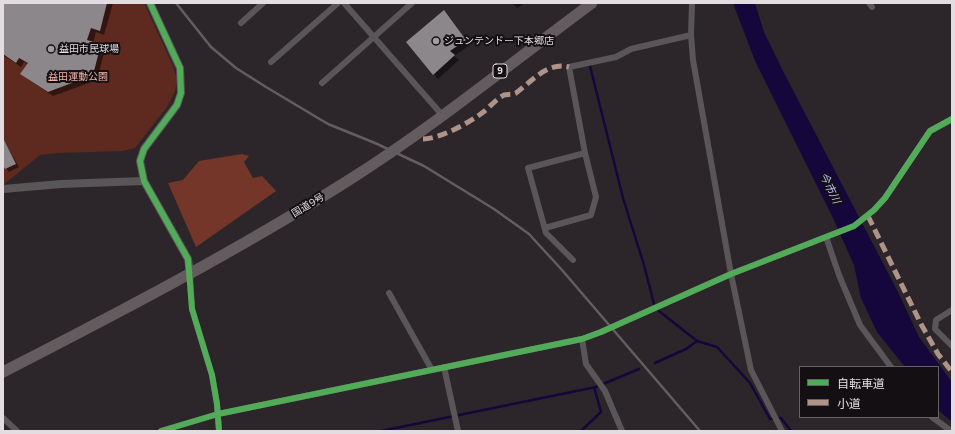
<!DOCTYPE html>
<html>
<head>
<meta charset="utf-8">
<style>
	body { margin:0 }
	#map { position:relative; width:955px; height:434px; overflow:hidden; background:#2c262a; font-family:Commissioner,"Noto Sans JP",sans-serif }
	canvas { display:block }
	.frame { position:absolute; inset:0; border:4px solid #e3dce1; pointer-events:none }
	.legend { position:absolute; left:799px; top:366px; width:140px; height:52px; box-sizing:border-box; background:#130f12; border:1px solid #666165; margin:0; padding:5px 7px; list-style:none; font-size:12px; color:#e3dce1 }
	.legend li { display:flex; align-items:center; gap:8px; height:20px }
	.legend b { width:20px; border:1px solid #666165 }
</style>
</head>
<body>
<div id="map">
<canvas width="955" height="434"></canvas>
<div class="frame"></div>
<ul class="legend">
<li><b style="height:5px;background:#51ab58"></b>自転車道</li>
<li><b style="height:5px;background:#af9288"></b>小道</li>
</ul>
</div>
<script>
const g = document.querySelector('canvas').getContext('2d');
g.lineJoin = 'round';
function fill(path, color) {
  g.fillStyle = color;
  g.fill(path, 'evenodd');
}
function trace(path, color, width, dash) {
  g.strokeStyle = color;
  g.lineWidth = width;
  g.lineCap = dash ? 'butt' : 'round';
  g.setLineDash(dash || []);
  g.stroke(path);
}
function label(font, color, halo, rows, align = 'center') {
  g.font = font + ' Commissioner,"Noto Sans JP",sans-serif';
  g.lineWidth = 4;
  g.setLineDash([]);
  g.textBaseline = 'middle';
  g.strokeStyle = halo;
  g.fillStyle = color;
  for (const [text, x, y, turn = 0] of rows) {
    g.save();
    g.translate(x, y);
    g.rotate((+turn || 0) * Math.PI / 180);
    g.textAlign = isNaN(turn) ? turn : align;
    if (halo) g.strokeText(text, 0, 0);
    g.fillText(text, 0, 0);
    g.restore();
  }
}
fill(new Path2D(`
	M3,3h141l29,63 4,13 -2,13 -8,15 -32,41 -12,3 -65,2 -18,2 -37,30z`), '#5e291e');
fill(new Path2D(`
	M242,154l7,2 -5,6 9,16 9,-2 14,15 -80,56 -28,-64 15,-3 16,-19z`), '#75362a');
fill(new Path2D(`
	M733,3h22l9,29 19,39 115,221 21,45 33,45v40l-14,-12v-43h-33l-28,-35 -16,-34 -7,-33 -22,-49 -77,-155z`), '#15073c');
fill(new Path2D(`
	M3,3h110l-9,32 -8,-3 -3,11 7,2 5,4 -8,31 -44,16 -27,-18 -5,-4 8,-10 -5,-2 -3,5 -18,-12z
	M512,3h13l-8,5z
	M444,11l26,34 -16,11 5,4 -21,19 -4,-5z
	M4,141l15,26 -10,5 -6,-9z`), '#0007');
trace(new Path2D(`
	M590,66l33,132 21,67 10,39 5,7 38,30 20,6 33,36 20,36 11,-1 10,13
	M655,363l31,-14 11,-8
	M381,431l215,-44 43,-18
	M581,431l20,-19 -7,-25`), '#15073c', 2.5);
fill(new Path2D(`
	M3,3h104l-7,28 -9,-3 -4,12 14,4 -8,31 -45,17 -28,-18 8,-11 -9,-5 -3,5 -13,-9z
	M444,10l22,30 -16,11 5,4 -22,20 -27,-33z
	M4,140l12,24 -11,5 -2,-4z`), '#8b878a');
trace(new Path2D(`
	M344,3l99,113
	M692,3l-1,32 2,25 38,214 20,96 31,61
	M869,3l3,4
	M241,23l22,-20
	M271,62l67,-59
	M322,83l90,-80
	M545,228l46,-13 5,-18 -11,-44 -16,-86 47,-10 15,-8 60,-14
	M826,237l13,38 21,50 31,42
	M573,260l-27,-27 -18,-65 57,-15
	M190,273l2,36 20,66 5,29 2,27
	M389,293l43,77
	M952,310l-16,10 -1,9 17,17
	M582,339l4,25 19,27 17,40
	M444,367l14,64
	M932,417l19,14
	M3,418l14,13
	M161,431l57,-17 364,-75 19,-7 130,-58 123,-48 20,-16 11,-12 45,-67 22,-12`), '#5a5658', 6);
trace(new Path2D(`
	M150,3l30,65 1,25 -4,12 -33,44 -4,12 4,20 44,78 2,14
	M3,189l58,-5 83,-3`), '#5a5658', 8);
trace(new Path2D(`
	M3,372c117,-60 234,-121 346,-192 84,-53 162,-117 243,-177`), '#645b5e', 11);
trace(new Path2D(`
	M176,3l35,44 25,21 30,19 62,37 47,19 49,23 70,43 35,25 33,36 138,161`), '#625d61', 2.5);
trace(new Path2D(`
	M423,139c16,0 46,-16 59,-26 7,-5 14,-14 22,-18 4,-1 8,0 12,-2 15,-11 32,-32 53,-26
	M868,216l53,108 17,30 14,18`), '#af9288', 5, [10, 5]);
trace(new Path2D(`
	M150,3l30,65 1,25 -4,12 -33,44 -4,12 4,20 44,78 4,50 20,66 5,29 2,27
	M161,431l57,-17 364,-75 19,-7 130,-58 123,-48 20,-16 11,-12 45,-67 22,-12`), '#51ab58', 6);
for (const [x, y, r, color] of [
	[436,41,4,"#a39ca1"],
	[51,49,4,"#a39ca1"]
]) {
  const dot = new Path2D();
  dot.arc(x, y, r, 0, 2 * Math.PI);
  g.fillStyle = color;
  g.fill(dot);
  trace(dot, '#130f12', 1.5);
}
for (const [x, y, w] of [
	[500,71,14]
]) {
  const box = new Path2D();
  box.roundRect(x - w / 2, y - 7, w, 14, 3);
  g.fillStyle = '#130f12';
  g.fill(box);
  trace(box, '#e3dce1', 1);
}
label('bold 9px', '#e3dce1', null, [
	["9",500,71]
]);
label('10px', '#e3dce1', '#130f12', [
	["ジュンテンドー下本郷店",444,41],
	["益田市民球場",59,49]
], 'left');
label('10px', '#f5b4a5', '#130f12', [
	["益田運動公園",78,77]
]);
label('10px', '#e3dce1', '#130f12', [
	["国道9号",308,205,-31]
]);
label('italic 11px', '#bcbcf5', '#130f12', [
	["今市川",830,188,64]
]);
</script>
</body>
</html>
